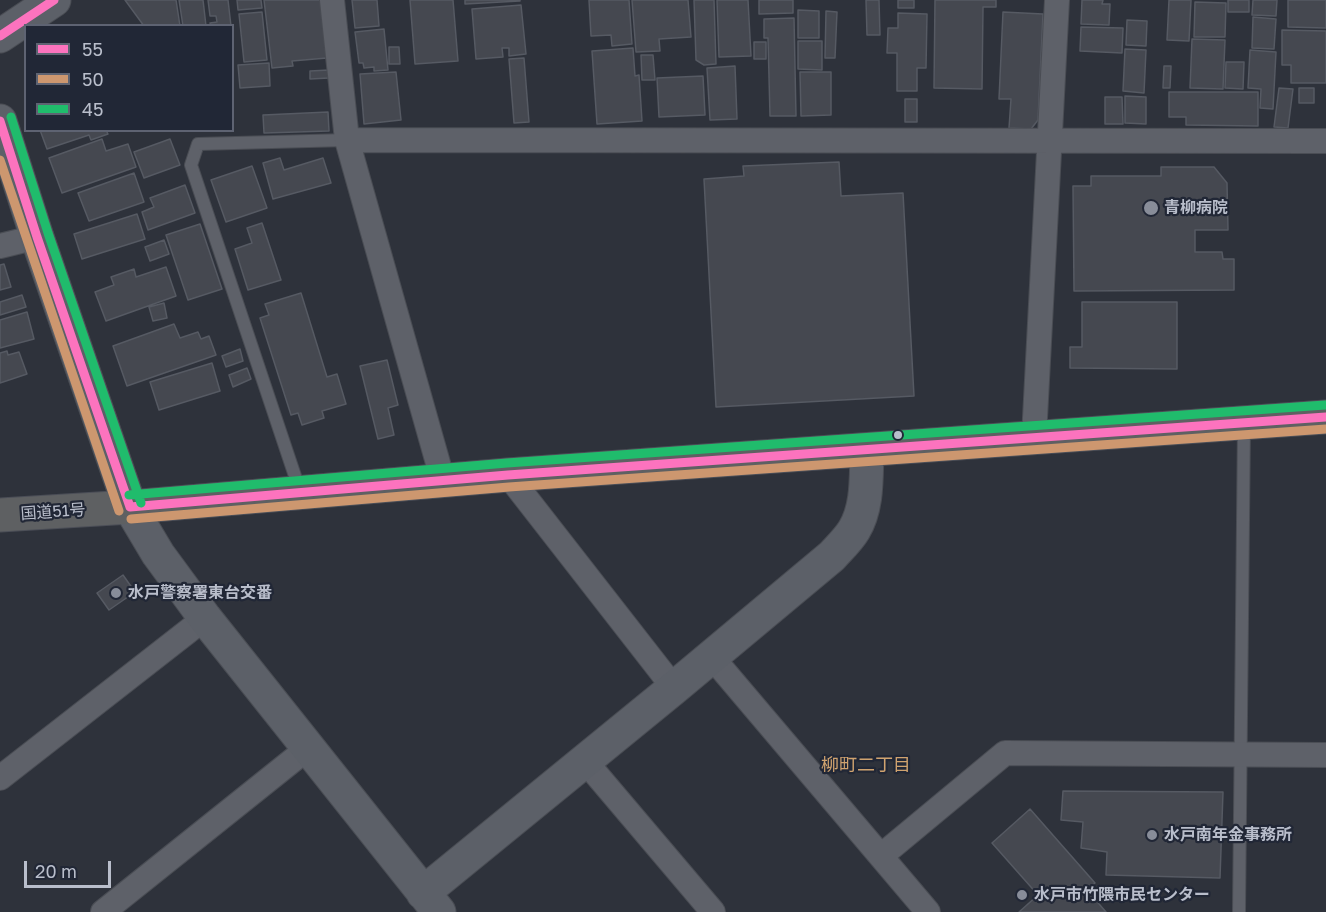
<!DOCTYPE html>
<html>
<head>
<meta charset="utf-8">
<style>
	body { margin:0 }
	#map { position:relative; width:1326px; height:912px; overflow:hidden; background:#2e323b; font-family:"Golos Text",sans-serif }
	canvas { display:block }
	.legend { position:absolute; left:24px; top:24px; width:210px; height:108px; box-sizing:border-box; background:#212736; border:2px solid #5e6372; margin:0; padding:8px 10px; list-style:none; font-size:18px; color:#b9becb }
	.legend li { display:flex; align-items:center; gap:12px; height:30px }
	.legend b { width:30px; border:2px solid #5e6372 }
	.scale { position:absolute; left:24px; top:861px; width:87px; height:27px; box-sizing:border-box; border:3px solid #b9becb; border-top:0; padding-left:8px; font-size:18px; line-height:21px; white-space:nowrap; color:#b9becb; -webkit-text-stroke:4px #212736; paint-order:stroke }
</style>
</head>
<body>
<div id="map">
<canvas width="1326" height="912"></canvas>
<ul class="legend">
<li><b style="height:8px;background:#fc73be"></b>55</li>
<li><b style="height:8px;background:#cd976f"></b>50</li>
<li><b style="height:8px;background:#20bc6c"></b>45</li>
</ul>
<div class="scale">20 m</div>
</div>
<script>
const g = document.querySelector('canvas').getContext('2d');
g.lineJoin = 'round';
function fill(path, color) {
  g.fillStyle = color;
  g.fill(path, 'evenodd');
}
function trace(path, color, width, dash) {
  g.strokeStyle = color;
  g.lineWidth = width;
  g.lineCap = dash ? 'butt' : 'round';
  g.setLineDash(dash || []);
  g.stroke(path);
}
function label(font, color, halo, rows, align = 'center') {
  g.font = font + ' "Golos Text","Noto Sans JP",sans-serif';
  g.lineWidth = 4.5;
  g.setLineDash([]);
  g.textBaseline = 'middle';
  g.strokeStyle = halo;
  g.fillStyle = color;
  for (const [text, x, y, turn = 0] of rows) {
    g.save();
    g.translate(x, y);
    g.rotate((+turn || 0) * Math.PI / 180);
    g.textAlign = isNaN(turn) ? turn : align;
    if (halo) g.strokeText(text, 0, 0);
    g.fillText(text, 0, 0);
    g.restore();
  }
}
const building = new Path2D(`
	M125,0h51l4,26h-36z
	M179,0h24l3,26h-23z
	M208,0h20l3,26h-20l-1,-3 7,-1 -1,-6h-6z
	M237,0h24l1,8 -24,2z
	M264,0h57l6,58 -35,3 1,5 -21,2z
	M352,0h25l2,26 -24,2z
	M410,0h43l5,61 -43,3z
	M465,0h55v1l-55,3z
	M589,0h40l3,44 -20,2 -1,-11 -20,1z
	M632,0h56l3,37 -32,2 1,12 -24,1z
	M694,0h20l2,64 -12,1 -8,-5z
	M717,0h31l3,56 -32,1z
	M759,0h34v13l-34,1z
	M866,0h13l1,35h-13z
	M898,0h16v8h-16z
	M935,0h61v7h-13l-1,82 -48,-1z
	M1082,0h21l-1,4h8l-1,21 -28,-1z
	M1169,0h22l-2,41 -22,-1z
	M1228,0h21v12h-21z
	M1253,0h24l-1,16 -24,-1z
	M1288,0h38v28l-38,-1z
	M1195,2l31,1 -1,34h-31z
	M521,5l5,49 -17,2v-8h-7l1,9 -27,2 -4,-50z
	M798,10l21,1v27h-21z
	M826,11l11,1 -2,46h-10z
	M262,12l5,48 -23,2 -5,-48z
	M1003,12l40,2 -5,106 -7,9 -22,-1 2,-29h-12z
	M898,13l29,1 -1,54h-9v23h-20v-38h-10l1,-25h10z
	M1253,17l23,2 -2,30 -22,-1z
	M794,18l2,98h-26l-2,-78h-4v-19z
	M1127,20l20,1 -1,25 -20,-1z
	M1081,27l42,1 -1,25 -42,-2z
	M384,29l4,41 -14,1v-4l-10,1 -1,-5h-4l-4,-31z
	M1282,30l44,1v52h-35v-18h-9z
	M1192,39l33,1 -2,49 -33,-1z
	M798,41h24v29l-24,-1z
	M754,42h12v17h-12z
	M389,47h10l1,17h-11z
	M633,48l2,28 4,-1 3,46 -45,3 -5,-73z
	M1125,49l21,1 -2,43 -21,-2z
	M1250,50l26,2 -3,57 -13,-1 1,-19 -13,-1z
	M641,55h12l2,25h-13z
	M524,58l5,64 -15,1 -5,-64z
	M1226,62h18l-1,27 -18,-1z
	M269,63l1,23 -30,2 -2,-23z
	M735,66l2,53 -27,1 -3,-52z
	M1164,66h7l-1,22h-7z
	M329,70v8l-19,1v-8z
	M396,72l5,48 -37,4 -4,-50z
	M800,72h31v43l-30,1z
	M703,76l2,39 -46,2 -2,-39z
	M1279,88l14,1 -5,39 -14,-1z
	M1299,88h15v15h-15z
	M1169,92h89v34l-72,-1v-8h-17z
	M1125,96l21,1v27l-21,-1z
	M1105,97h17l1,27h-18z
	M905,99h12v23h-12z
	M328,112l1,19 -65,2 -1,-18z
	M40,130h66l2,4 -17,6 -2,-5 -42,14z
	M102,139l4,12 22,-7 8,23 -74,26 -13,-35z
	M170,139l10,26 -36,13 -10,-26z
	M280,158l4,12 39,-12 8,25 -58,16 -10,-36z
	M839,162l2,34 62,-3 11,203 -198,11 -12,-228 40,-3 -1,-10z
	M252,166l15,42 -41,14 -15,-42z
	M1161,167h53l13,16 1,47h-33v22h27l1,7h11v31l-160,1 -1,-105h18v-10h70z
	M134,173l10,29 -55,19 -11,-28z
	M185,185l10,28 -47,17 -6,-18 12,-5 -4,-9z
	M137,214l8,25 -63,20 -8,-25z
	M262,223l19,57 -33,10 -13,-41 17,-6 -5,-15z
	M200,224l22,65 -34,11 -22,-65z
	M164,240l5,14 -19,7 -5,-14z
	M4,264l7,23 -11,3v-25z
	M166,267l10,29 -70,25 -11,-29 19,-7 -3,-8 23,-8 2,8z
	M301,293l26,84 10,-3 9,30 -24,7 2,7 -22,7 -4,-12 -7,2 -31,-97 9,-3 -4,-11z
	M22,295l4,12 -26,8v-13z
	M1082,302h95v67l-107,-1v-21h12z
	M164,303l3,15 -14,3 -4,-14z
	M27,312l7,27 -34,9v-28z
	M174,324l6,14 18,-6 3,7 8,-3 7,19 -89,31 -14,-40z
	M240,349l3,12 -17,6 -4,-11z
	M7,351l1,4 11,-3 8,22 -27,9v-30z
	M387,360l11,45 -10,3 6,27 -16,4 -18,-73z
	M212,363l8,28 -61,19 -9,-28z
	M247,368l4,11 -18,8 -4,-12z
	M123,575l12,17 -26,18 -12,-17z
	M1063,791l160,1 -3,86 -114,-3 1,-23 -26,-4 2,-26 -22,-2z
	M1030,809l65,74 -8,7 19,22h-87l19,-17 -46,-52z`);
fill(building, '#454850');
trace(building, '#565a63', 1.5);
const lane = new Path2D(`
	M300,491l-109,-326 7,-21 149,-4
	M1239,912l5,-489`);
const street = new Path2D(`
	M332,0l15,140 96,341
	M347,140l979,1
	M0,246l37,-9
	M1034,437l23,-437
	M508,475l166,213
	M711,656l217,256
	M585,761l128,151
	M0,778l205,-160
	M881,856l124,-103 321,2
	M103,912l205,-164`);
const secondary = new Path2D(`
	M0,36l54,-36
	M0,121l37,116 93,270 28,47 47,64 234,294
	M423,893l251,-205 158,-132c7,-8 16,-16 22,-26 14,-23 12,-53 13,-79`);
const highway = new Path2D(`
	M0,515l130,-8 378,-32 818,-58`);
trace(lane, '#4a4d54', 14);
trace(street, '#4a4d54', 26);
trace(secondary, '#4a4d54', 35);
trace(highway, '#4b4e57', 35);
trace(lane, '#5e6169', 12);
trace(street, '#5e6169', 24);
trace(secondary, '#5c6068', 33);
trace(highway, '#5e6062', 33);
trace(new Path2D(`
	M0,36l54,-36
	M0,121l37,116 93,270
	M130,507l378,-32 818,-58`), '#fc73be', 9);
trace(new Path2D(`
	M0,160l119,351
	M131,519l378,-32 817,-58`), '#cd976f', 9);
trace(new Path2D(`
	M11,117l37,116 93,270
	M129,495l378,-32 818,-58`), '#20bc6c', 9);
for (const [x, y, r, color] of [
	[1151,208,8,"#888d99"],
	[898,435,5,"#b9becb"],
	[116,593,6,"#888d99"],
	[1152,835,6,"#888d99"],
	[1022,895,6,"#888d99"]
]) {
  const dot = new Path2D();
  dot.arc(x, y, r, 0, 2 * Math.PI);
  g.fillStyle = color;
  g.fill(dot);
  trace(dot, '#212736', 2);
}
label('bold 16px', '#b9becb', '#212736', [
	["青柳病院",1164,208],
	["水戸警察署東台交番",128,593],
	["水戸南年金事務所",1164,835],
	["水戸市竹隈市民センター",1034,895]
], 'left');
label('16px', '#b9becb', '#212736', [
	["国道51号",53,512,-4]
]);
label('18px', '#d0a36f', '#212736', [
	["柳町二丁目",866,765]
]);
</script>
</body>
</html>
